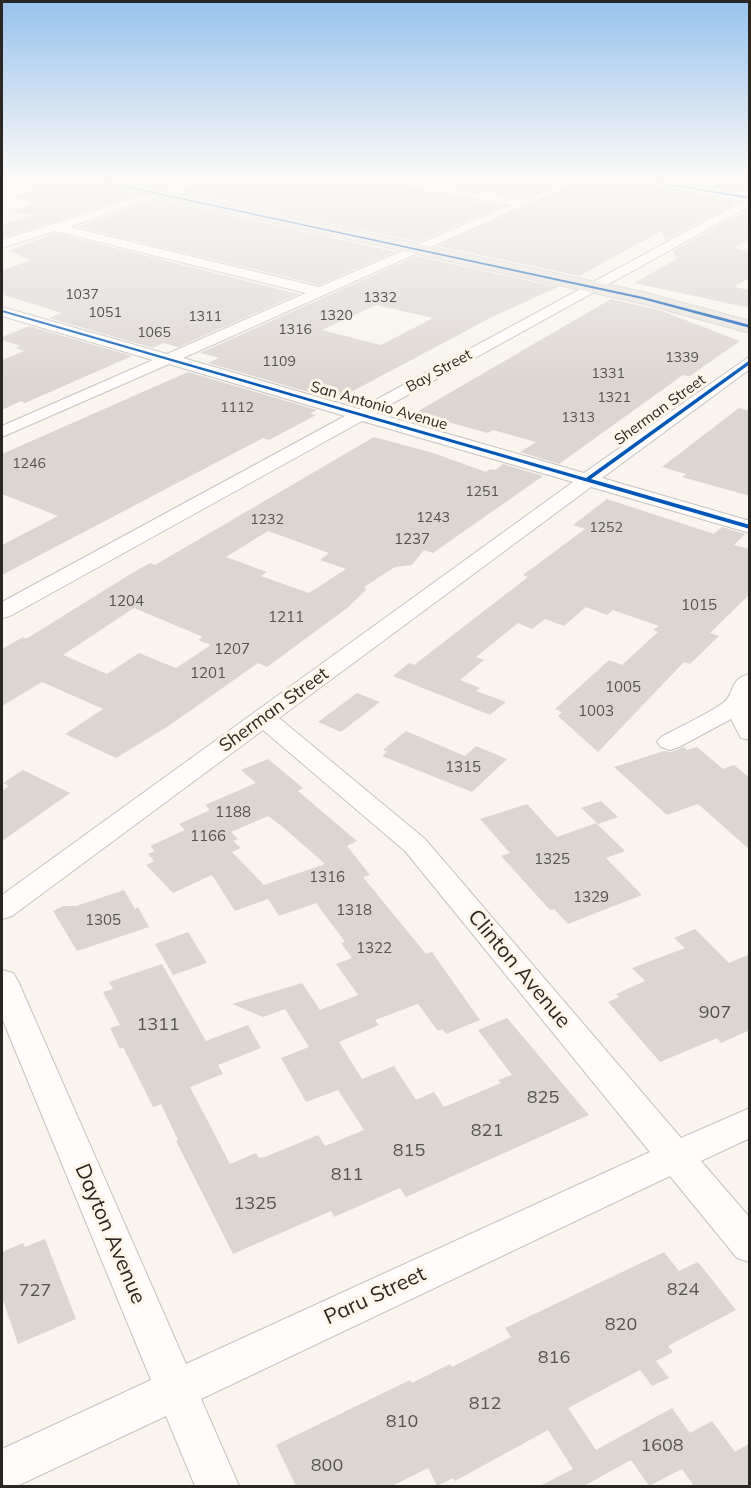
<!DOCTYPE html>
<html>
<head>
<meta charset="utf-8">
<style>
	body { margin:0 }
	#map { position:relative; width:751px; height:1488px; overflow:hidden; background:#f9f4ee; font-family:Mulish,sans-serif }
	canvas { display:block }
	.frame { position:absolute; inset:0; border:3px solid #2a2621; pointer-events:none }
</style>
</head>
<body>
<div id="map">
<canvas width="751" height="1488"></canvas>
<div class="frame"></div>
</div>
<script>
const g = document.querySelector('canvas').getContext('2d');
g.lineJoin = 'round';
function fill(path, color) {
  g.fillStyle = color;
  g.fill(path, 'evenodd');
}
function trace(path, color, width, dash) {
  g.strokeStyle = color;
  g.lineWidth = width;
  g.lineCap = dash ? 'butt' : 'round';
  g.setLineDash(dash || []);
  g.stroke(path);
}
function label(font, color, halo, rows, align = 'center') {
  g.font = font + ' Mulish,sans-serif';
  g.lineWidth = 6;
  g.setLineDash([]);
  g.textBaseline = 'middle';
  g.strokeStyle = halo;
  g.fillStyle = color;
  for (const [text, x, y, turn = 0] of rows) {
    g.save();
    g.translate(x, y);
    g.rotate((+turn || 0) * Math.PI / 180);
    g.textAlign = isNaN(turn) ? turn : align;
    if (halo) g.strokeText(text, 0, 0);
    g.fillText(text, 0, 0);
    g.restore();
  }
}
fill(new Path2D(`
	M69,179h15l9,6 44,10 -135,43v-13l29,-10 -21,-4 25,-8 -23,-6z
	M121,179h67l-27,8z
	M212,179h172l7,5 111,22 -84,36 -237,-51z
	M413,179h157l-52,18z
	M585,179l37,5v-5h8l9,6 97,17 -70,38 -5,-9 -82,45 -141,-30z
	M674,179h61l15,2v10z
	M157,199l239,53 -77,33 -242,-58z
	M750,209v30l-17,9 17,4v25l-16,10 16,3v18l-116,-25 43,-24 -4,-8z
	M55,233l244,61 -121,53 -15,-4 -10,5 -104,-30 13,-5 -59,-18 3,-1 -4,-2v-22l30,-10 -24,-9z
	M416,256l142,31 -66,30 -156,83 -128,-37 11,-5 -19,-5zM376,305l57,13 -52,27 -59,-15z
	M611,299l51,12 78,30 -50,35 -7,-1 -124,89 -39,-12 16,-10 -43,-12 -5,3 -73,-20z
	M29,326l103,30 -107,47 -4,-2 -19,9v-50l22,-9 -9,-3 5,-2 -18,-6v-3z
	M188,372l129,38 -7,4 6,1 -47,25 -6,-2 -261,137v-30l56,-29 -56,-22v-40z
	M739,408l11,3v85l-68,-19 4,-3 -24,-7z
	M374,437l59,16 53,19 4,-3 5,1 8,-6 40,12 -110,77 -9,-3 -12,15 -17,2 -31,20 2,3 -20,19 -79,58 -9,-4 -91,64 -51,31 -51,-24 38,-25 -61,-27 -40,24v-57l21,-12 3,2 103,-64 21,-12 5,2zM268,531l61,22 -9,7 26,9 -37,24 -48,-17 6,-4 -41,-15zM134,608l69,29 -5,3 13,5 -35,23 -37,-15 -32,21 -44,-19z
	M607,499l107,35 8,-7 23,7 -11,11 16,4v45l-40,39 9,3 -29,28 -6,-2 -86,90 -40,-36 4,-4 -7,-3 54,-49 13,5 36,-33 -5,-2 6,-4 -46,-16 -6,5 -21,-8 -22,19 -19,-7 -13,10 -14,-6 -42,34 8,3 -24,20 20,8 -4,3 30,11 -16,13 -97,-39 16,-13 5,2 114,-88 -5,-2 62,-46 -12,-4z
	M357,693l23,9 -39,30 -23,-10z
	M406,731l59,25 11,-10 31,13 -35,33 -90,-36 5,-4 -4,-2z
	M684,747l3,3 10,-3 26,22 11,-4 16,13v72l-52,-46 -31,11 -53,-48 50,-16 7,1z
	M268,759l35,29 -5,3 59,50 -10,5 23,29 -7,2 63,77 6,-2 48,68 -34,14 -4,-5 -4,2 -20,-27 -43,16 4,5 -40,17 23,37 32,-13 22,34 18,-8 10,15 57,-24 -3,-3 14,-5 -34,-45 29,-12 82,97 -183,82 -6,-9 -66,29 -3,-6 -98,43 -57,-113 2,-1 -17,-36 -8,3 -30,-60 -3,2 -10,-21 10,-3 -17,-33 10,-3 -4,-7 53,-18 44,77 42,-16 13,23 -43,17 5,9 -33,13 40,77 26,-11 3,5 6,-1 53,-22 7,11 39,-16 -26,-40 -32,12 -25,-44 28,-11 -24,-38 -22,8 -31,-13 70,-21 18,27 38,-15 -22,-31 16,-6 -11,-15 4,-1 -29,-39 -37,13 -11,-17 -33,12 -23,-36 -39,18 -27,-28 8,-4 -6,-7 7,-3 -5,-5 35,-16 -6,-6 31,-14 -5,-5 51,-22 -15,-13zM268,816l16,12 41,36 -61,21 -32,-33 9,-4 -8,-7 5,-2 -7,-7z
	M23,770l47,23 -68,48v-50l7,-5 -6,-3z
	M601,801l17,16 -20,7 -17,-16z
	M527,804l30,33 39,-14 29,28 -19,7 36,37 -74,29 -14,-15 -4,1 -49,-54 9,-3 -30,-34z
	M124,890l11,19 3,-2 11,20 -72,24 -24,-40 10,-5h13z
	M695,929l34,34 21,-9v76l-29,13 -4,-5 -57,24 -52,-60 11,-5 -3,-3 29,-13 -13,-13 53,-20 -11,-10z
	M188,932l19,31 -34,12 -18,-31z
	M45,1239l31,80 -58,25 -16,-47v-45l21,-9 2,4z
	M664,1252l15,19 19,-9 38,48 -68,36 5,6 -17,9 13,17 -17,8 -12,-16 -72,38 28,42 76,-42 18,25 22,-12 23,31 15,-9v43h-56l-12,-17 -33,17 -18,-26 -47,26h-44l33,-17 -25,-39 -93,51 -2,-3 -16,8 -9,-18 -36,18h-96l-20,-41 134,-65 2,3 38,-19 2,3 59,-30 -6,-9z`), '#dcd6d2');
const minor = new Path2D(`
	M40,179h17l-55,17v-7z
	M194,179h16l-141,48 250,60 191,-82 -119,-23 -5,-3c45,0 88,16 132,20 15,1 42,-20 65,-20l-400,179 176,51 391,-212v9l-375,207 209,60 166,-117v13l-148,109 148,43v12l-159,-46 -312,231 146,121 256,299 69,-30v30l-49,23 49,57v44l-13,-4 -67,-82 -469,223 38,87h-44l-29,-70 -149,70h-15v-37l149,-69 -149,-362v-48l11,3 5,8 168,383 464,-212 -245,-301 -142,-121 -251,186 -10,3v-24l571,-413 -211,-61 -352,195 -8,2v-16l343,-186 -176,-52 -167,73v-11l151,-66 -151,-44v-9l165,47 139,-61 -251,-62 -53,17v-8z
	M750,674v66l-9,-2 -10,-19 -52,28 -9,3 -9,-3 -4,-5 4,-5c20,-11 43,-21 62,-34 12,-8 5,-24 27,-29z`);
const tertiary = new Path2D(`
	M632,179h30l88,14v9l-111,-19z`);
const primary = new Path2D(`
	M86,179h26l531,113 107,29v12l-110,-30 -547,-120z`);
trace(minor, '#c7c2be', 2);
trace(tertiary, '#c7c2be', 2);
trace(primary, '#d2d0cc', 2);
fill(minor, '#fefdfc');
fill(tertiary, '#fefdfc');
fill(primary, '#e6e3dd');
fill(new Path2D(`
	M92,179l551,118 107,28v3l-108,-29 -549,-119z
	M638,179l112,18v2l-111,-19z
	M2,310l584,168 164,-118v4l-159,115 159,46v4l-748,-217z`), '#0057b8');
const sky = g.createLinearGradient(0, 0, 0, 387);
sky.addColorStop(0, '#98c2ed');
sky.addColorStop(0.46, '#fcfaf7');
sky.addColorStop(1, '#fcfaf700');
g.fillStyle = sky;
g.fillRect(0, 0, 751, 387);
label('14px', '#56524d', null, [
	["1037",82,295],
	["1332",380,298],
	["1051",105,313],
	["1320",336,316],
	["1311",205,317],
	["1316",295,330],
	["1065",154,333],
	["1339",682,358],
	["1109",279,362],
	["1331",608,374],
	["1321",614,398],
	["1112",237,408],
	["1313",578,418],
	["1246",29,464],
	["1251",482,492],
	["1243",433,518],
	["1232",267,520],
	["1252",606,528]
]);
label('15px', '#2a2621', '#fef5e9', [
	["Bay Street",439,371,-29],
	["San Antonio Avenue",379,406,16],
	["Sherman Street",660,410,-36]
]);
label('15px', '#56524d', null, [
	["1237",412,539],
	["1204",126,601],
	["1015",699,605],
	["1211",286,617],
	["1207",232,649],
	["1201",208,673],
	["1005",623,687],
	["1003",596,711],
	["1315",463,767],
	["1188",233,812],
	["1166",208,836],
	["1325",552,859],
	["1316",327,877],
	["1329",591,897],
	["1318",354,910],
	["1305",103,920],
	["1322",374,948]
]);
label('18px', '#2a2621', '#fef5e9', [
	["Sherman Street",274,710,-36]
]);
label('18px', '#56524d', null, [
	["907",715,1013],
	["1311",158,1025],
	["825",543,1098],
	["821",487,1131],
	["815",409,1151],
	["811",347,1175],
	["1325",255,1204],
	["824",683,1290],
	["727",35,1291],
	["820",621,1325],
	["816",554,1358],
	["812",485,1404],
	["810",402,1422],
	["1608",662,1446],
	["800",327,1466]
]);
label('21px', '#2a2621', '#fef5e9', [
	["Clinton Avenue",519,969,50],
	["Dayton Avenue",110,1234,67],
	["Paru Street",375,1296,-25]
]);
</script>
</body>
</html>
